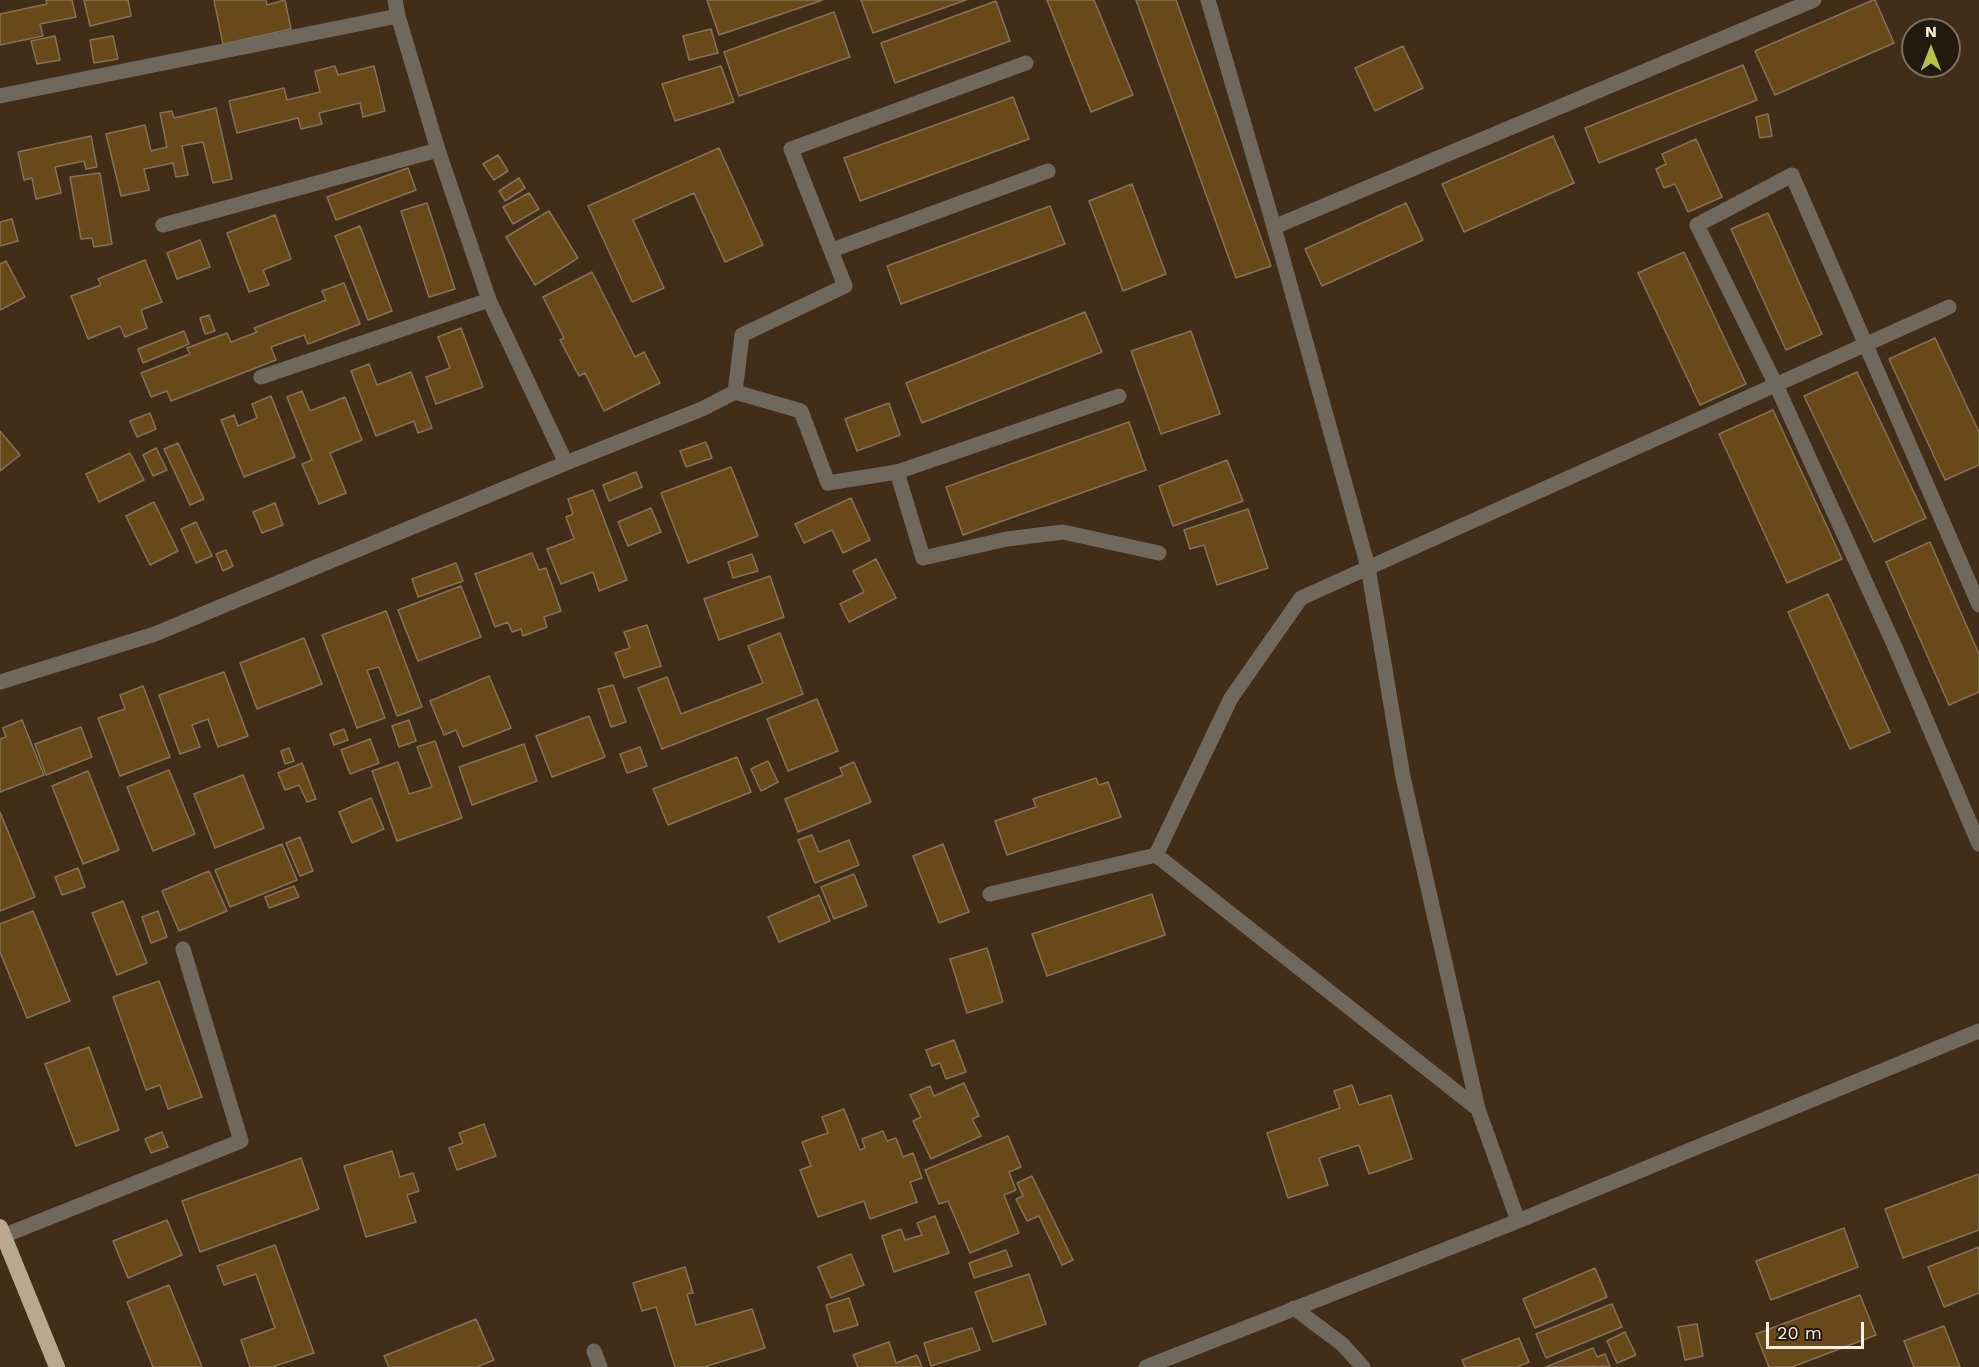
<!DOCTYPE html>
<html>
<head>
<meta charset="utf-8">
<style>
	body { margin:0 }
	#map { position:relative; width:1979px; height:1367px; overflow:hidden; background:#422e18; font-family:"Work Sans",sans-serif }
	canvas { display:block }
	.north { position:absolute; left:1901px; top:18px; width:60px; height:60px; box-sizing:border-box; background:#22190f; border:2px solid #7a6f63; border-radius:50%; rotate:0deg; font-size:16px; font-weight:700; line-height:24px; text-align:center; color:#fdf0e2 }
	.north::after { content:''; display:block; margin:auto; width:21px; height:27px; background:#b4c24a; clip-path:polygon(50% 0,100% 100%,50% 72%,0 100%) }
	.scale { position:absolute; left:1766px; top:1322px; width:98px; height:27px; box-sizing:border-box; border:3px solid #fdf0e2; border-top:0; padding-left:8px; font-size:18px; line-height:21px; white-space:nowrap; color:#fdf0e2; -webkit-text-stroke:4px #22190f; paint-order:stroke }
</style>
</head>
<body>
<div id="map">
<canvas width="1979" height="1367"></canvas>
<div class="north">N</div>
<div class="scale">20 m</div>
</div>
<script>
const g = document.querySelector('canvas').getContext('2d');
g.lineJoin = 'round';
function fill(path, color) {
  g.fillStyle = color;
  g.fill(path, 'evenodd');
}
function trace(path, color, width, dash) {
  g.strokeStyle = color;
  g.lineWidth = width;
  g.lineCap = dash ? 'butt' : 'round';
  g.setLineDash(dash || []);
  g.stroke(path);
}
const building = new Path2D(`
	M46,0h26l4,17 -36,7 3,12 -43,9v-31l47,-10z
	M84,0h44l3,16 -41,10z
	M214,0h52l1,5 18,-5 6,29 -68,15z
	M707,0h116l-104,35z
	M861,0h105l-93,33z
	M1047,0h47l39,95 -42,17z
	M1136,0h40l95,266 -35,12z
	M1873,0h2l19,43 -119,52 -20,-44z
	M996,1l14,40 -115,42 -14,-40z
	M834,12l16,45 -111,39 -15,-44z
	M711,29l7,24 -29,7 -6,-24z
	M55,36l5,24 -23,4 -6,-23z
	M113,36l5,23 -24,4 -4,-23z
	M1403,46l20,42 -48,23 -20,-43z
	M1743,65l14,35 -158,63 -14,-35z
	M335,66l3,9 36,-9 11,45 -22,6 -3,-14 -41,10 3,11 -21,5 -3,-11 -61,15 -8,-32 55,-13 3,12 33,-8 -5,-21z
	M721,66l13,36 -59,19 -13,-37z
	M1013,97l16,42 -169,62 -16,-43z
	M216,108l16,71 -19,4 -10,-41 -21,4 6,29 -12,2 -3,-14 -29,6 5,21 -28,6 -15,-62 39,-9 6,26 16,-4 -7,-34 12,-2 2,7z
	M1768,114l4,22 -12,2 -4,-21z
	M91,136l6,31 -11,2 -2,-8 -29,6 6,26 -25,6 -4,-21 -8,2 -6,-28z
	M1553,136l21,47 -110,49 -22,-48z
	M1696,139l26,58 -34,15 -13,-28 -11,4 -8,-19 10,-5 -4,-10z
	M719,148l44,97 -38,17 -31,-69 -61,27 31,68 -32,14 -44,-96z
	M498,155l10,16 -14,9 -11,-16z
	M408,168l8,22 -80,30 -9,-23z
	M100,173l12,71 -18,3 -2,-9 -11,1 -11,-62z
	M519,178l6,10 -20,13 -6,-10z
	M1132,184l34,90 -43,17 -34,-90z
	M529,193l10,16 -26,15 -10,-17z
	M427,203l28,86 -26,8 -28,-86z
	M1406,203l17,37 -101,46 -17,-37z
	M1050,206l15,38 -164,60 -14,-38z
	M549,211l29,47 -43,27 -29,-48z
	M1768,213l54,121 -36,16 -55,-121z
	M275,215l16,44 -28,11 6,15 -20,7 -22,-59z
	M12,219l6,22 -18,5v-24z
	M360,226l32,85 -24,9 -33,-84z
	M200,240l10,27 -33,12 -10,-26z
	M1684,252l62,132 -46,21 -62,-132z
	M145,260l17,42 -21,8 6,18 -22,9 -5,-11 -32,13 -17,-43 30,-11 -3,-6z
	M6,261l19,36 -25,13v-46z
	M592,272l43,85 9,-5 16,31 -56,28 -19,-38 -6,3 -19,-36 4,-2 -21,-41z
	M344,283l16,41 -52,20 -4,-9 -33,12 5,13 -105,41 -4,-10 -16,6 -10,-24 49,-19 -3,-6 40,-15 4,9 26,-10 -3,-4 72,-28 -4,-9z
	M1085,312l17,40 -180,71 -16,-40z
	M209,315l6,16 -10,3 -5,-16z
	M461,328l22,59 -47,17 -10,-27 24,-9 -12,-31z
	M184,331l5,13 -46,19 -5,-14z
	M1191,331l29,83 -59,20 -30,-83z
	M1935,338l44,94v33l-34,15 -56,-121z
	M369,364l8,21 34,-13 21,56 -14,5 -4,-12 -38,15 -25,-65z
	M1857,372l69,146 -52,24 -70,-146z
	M302,391l8,20 35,-14 17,43 -32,13 16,40 -27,11 -17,-40 10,-4 -25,-63z
	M271,396l24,61 -51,20 -23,-57 13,-5 4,11 19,-8 -5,-14z
	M889,403l11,32 -43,16 -12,-32z
	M1773,410l69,149 -55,24 -68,-149z
	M150,413l6,16 -19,8 -7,-16z
	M1129,422l17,48 -183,65 -17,-48z
	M0,431l20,24 -20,16z
	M706,442l6,16 -26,9 -6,-16z
	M178,443l26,56 -14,6 -26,-56z
	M156,448l11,22 -14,6 -10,-21z
	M130,453l14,27 -45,22 -13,-28z
	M1227,460l16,41 -70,25 -14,-40z
	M731,467l27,69 -70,27 -27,-70z
	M636,472l6,15 -33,14 -6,-16z
	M593,490l34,90 -28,11 -6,-19 -32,12 -14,-35 27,-10 -8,-22 7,-3 -5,-15z
	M851,498l19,42 -27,13 -11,-23 -28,13 -9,-19z
	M154,502l24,49 -28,14 -24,-49z
	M275,503l8,22 -21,8 -9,-21z
	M651,508l10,24 -33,14 -10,-24z
	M1248,509l20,59 -51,17 -13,-40 -14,4 -6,-19z
	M196,522l16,34 -16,7 -15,-34z
	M1930,542l49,112v38l-30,13 -63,-143z
	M226,550l7,16 -10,5 -7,-17z
	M532,553l7,17 7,-2 15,43 -17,6 3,10 -24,9 -2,-7 -9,3 -4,-10 -13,5 -20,-53z
	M752,554l6,17 -25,7 -5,-16z
	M876,559l20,39 -47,24 -9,-18 24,-12 -11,-21z
	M456,563l7,18 -45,16 -6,-18z
	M770,576l14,41 -65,23 -15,-41z
	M461,586l20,51 -63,24 -20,-51z
	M1828,594l62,138 -40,17 -62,-137z
	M386,611l36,96 -25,9 -18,-49 -12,3 18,48 -28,10 -35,-93z
	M647,625l14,41 -37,12 -9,-25 15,-5 -6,-16z
	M780,633l23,61 -141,55 -24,-61 29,-11 14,37 82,-31 -15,-37z
	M304,638l18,46 -65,25 -17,-46z
	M224,672l24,64 -30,11 -10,-28 -16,6 8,22 -20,7 -21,-59z
	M489,676l22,52 -48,19 -7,-17 -12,5 -14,-34z
	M613,685l13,37 -15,5 -13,-38z
	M143,686l27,71 -50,19 -22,-58 27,-9 -5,-14z
	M817,699l21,52 -50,20 -21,-52z
	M589,716l16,41 -53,20 -16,-41z
	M22,720l22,55 -44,17v-53l6,-2 -3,-9z
	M409,720l7,21 -17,6 -7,-21z
	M81,727l11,30 -46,18 -11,-31z
	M344,729l4,11 -14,5 -4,-11z
	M370,739l9,24 -29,11 -9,-24z
	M435,741l27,77 -65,23 -25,-70 26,-9 11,32 23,-7 -15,-40z
	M524,744l13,37 -65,24 -13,-38z
	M640,747l7,19 -20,7 -7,-19z
	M289,748l5,13 -9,3 -4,-13z
	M737,757l14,35 -83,33 -15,-36z
	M768,761l10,21 -17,9 -10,-22z
	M854,762l17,40 -73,30 -13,-33 58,-24 -3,-7z
	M302,763l14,36 -9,3 -8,-17 -14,5 -7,-17z
	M169,770l26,64 -42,17 -26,-64z
	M88,771l31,79 -36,14 -31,-78z
	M243,775l21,53 -49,20 -21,-54z
	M1096,778l3,7 9,-3 13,35 -114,38 -12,-34 41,-14 -3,-8z
	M371,798l13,31 -32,14 -13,-31z
	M0,812l35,85 -35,14z
	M812,835l7,17 30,-12 10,25 -44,18 -17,-43z
	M300,837l13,34 -13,5 -14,-33z
	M282,844l15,36 -67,27 -15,-37z
	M943,844l26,68 -30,11 -26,-67z
	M78,868l7,19 -23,8 -7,-18z
	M209,871l18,40 -48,20 -17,-40z
	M854,874l13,32 -33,13 -13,-32z
	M294,886l5,11 -30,11 -4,-11z
	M1152,894l13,41 -118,41 -15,-42z
	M819,895l11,26 -51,21 -11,-25z
	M123,901l24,62 -30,12 -25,-62z
	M33,911l37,90 -43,17 -27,-66v-28z
	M158,911l9,26 -16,6 -9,-26z
	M987,948l16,54 -36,11 -17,-54z
	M159,981l43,116 -34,12 -8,-24 -14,5 -33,-93z
	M954,1040l12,32 -20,7 -6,-16 -8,3 -6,-16z
	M89,1047l30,83 -43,16 -31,-82z
	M964,1083l15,33 -7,3 9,17 -50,23 -18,-38 8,-4 -11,-22 20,-9 4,10z
	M1352,1085l7,20 32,-10 21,64 -43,15 -10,-29 -40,13 9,27 -40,13 -21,-65 73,-25 -6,-17z
	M844,1109l16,41 5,-2 -3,-9 21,-8 4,10 9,-3 7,19 10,-4 9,25 -12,4 7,20 -47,17 -6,-18 -46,16 -18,-47 11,-4 -9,-24 26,-9 -6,-16z
	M484,1124l12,32 -39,14 -8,-22 14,-5 -4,-10z
	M162,1132l6,15 -17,6 -6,-14z
	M1008,1136l13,31 -12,5 7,18 -12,5 15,38 -49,20 -22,-52 -9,3 -14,-34z
	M392,1151l8,26 13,-4 6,18 -12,4 9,27 -50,15 -22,-71z
	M301,1158l18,51 -119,43 -18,-51z
	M1979,1174v56l-76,28 -18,-49z
	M1032,1176l41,84 -11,5 -23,-49 -12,5 -11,-22 7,-3 -6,-13z
	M935,1216l14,37 -55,19 -12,-36 19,-7 4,11 17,-5 -5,-12z
	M167,1220l15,35 -54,23 -15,-37z
	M1844,1228l14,39 -87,33 -15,-39z
	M275,1245l39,108 -42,14h-22l-9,-27 34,-12 -19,-54 -32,11 -7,-19z
	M1979,1247v46l-35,14 -16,-40z
	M1006,1250l6,16 -38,12 -5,-15z
	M851,1254l13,31 -33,13 -13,-31z
	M685,1267l8,26 -6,1 9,31 56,-16 13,39 -61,19h-29l-19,-60 -14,4 -9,-28z
	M1595,1268l12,29 -72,31 -12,-29z
	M1029,1274l17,50 -53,18 -18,-50z
	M169,1285l33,82h-49l-26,-65z
	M1860,1295l16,40 -84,32h-23l-13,-33z
	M849,1298l9,27 -24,7 -8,-27z
	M1612,1304l10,23 -76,31 -10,-24z
	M476,1319l18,41 -17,7h-88l-5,-11z
	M1697,1324l6,32 -18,4 -7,-33z
	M1944,1326l16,41h-46l-10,-26z
	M972,1328l8,22 -49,16 -7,-23z
	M1625,1332l11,23 -19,8 -10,-22z
	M1519,1338l10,24 -12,5h-52l-3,-7z
	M889,1342l7,21 21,-8 5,12h-64l-5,-12z
	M1593,1348l4,9 8,-3 5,12 -64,1z`);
fill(building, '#694819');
trace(building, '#857157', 1.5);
trace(new Path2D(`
	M897,472l26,86 84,-19 56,-7 96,21`), '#71685d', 15);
trace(new Path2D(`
	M1208,0l66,227 94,340 35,210 75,332 40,112
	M0,96l398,-80
	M163,225l275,-75
	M1274,227l540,-227
	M832,250l216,-79
	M261,377l228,-77
	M735,392l66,19 27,72 69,-11 222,-76
	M566,463l136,-54 33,-17 7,-57 103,-49 -54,-137 235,-86
	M1979,605l-187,-430 -95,50 79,160 119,262 84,197
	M0,682l155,-48 411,-171 -77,-163 -51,-150 -40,-134 -3,-16
	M1156,855l75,-157 70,-100 648,-291
	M990,894l166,-39 322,254
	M3,1236l238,-95 -58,-192
	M1294,1308l48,36 21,23
	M594,1351l6,16
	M1146,1367l372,-146 461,-190`), '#71685d', 15);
trace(new Path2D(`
	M0,1227l57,140`), '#bba78d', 16);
</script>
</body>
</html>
